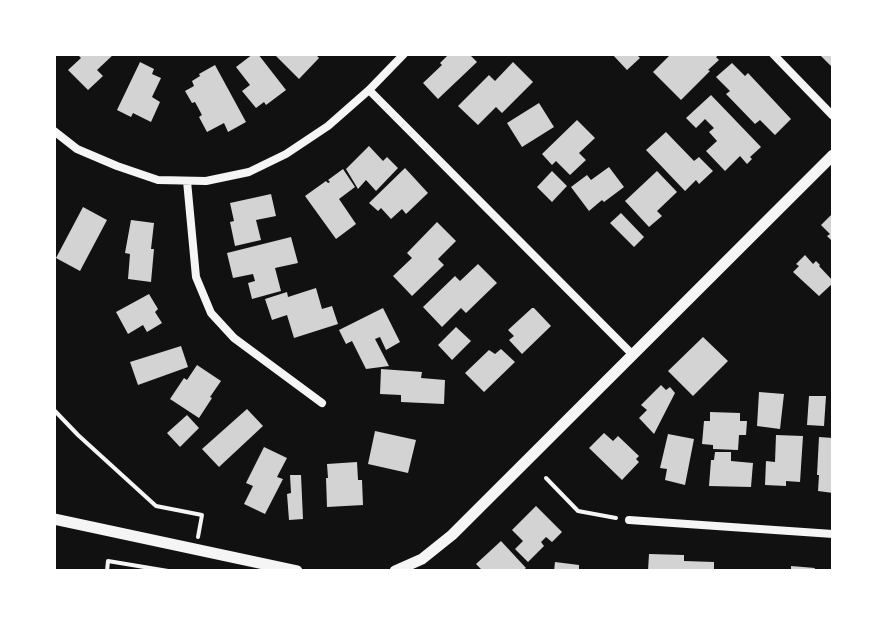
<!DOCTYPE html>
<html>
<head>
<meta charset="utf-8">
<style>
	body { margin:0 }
	#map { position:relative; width:887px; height:625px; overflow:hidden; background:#111; font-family:Quicksand,sans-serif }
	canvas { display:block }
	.frame { position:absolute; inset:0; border:56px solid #fff; pointer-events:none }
</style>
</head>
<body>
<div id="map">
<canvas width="887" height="625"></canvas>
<div class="frame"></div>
</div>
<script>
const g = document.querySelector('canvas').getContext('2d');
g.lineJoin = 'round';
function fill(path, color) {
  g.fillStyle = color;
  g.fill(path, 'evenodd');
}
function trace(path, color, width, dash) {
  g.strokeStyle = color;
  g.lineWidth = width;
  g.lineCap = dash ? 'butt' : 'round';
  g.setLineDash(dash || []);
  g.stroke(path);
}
fill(new Path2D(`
	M77,54h37l-17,16 6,6 -15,14 -20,-20 13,-12z
	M253,54h5l28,36 -20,15 -2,-3 -8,6 -14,-17 8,-6 -14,-18z
	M274,54h41l4,4 -20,21z
	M449,54h20l8,8 -39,37 -15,-16 19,-18 -2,-2z
	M612,54h24l4,4 -13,12z
	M671,54h49l-4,3 3,3 -11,10 2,1 -29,29 -28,-28z
	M819,54h14v14z
	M140,62l14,7 -2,5 9,4 -9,19 8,5 -9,20 -18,-9 -2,4 -14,-7z
	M513,62l20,20 -31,31 -6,-6 -18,18 -20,-19 31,-31 6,6z
	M732,63l13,13 3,-3 43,46 -16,16 -15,-15 -5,4 -29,-30 4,-3 -14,-14z
	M215,65l31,57 -18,10 -4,-9 -17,9 -8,-15 3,-2 -7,-13 -3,1 -7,-12 9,-5 -2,-5 8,-5 -1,-2z
	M711,95l50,52 -11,10 2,2 -5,5 -7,-8 -15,15 -19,-20 11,-10 -8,-9 5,-4 -9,-9 -9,9 -10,-10z
	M539,103l15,24 -32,20 -15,-24z
	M577,120l18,18 -16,15 7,7 -16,15 -14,-14 -4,4 -10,-11z
	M666,132l28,29 5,-4 14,14 -14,13 -3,-4 -11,11 -39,-41z
	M369,146l14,15 4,-4 11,11 -22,23 -10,-11 -8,9 -12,-20z
	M609,167l15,20 -20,15 -2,-2 -13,11 -18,-24 16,-12 4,5z
	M405,168l23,25 -22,21 -4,-5 -11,10 -10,-11 -3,3 -9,-8z
	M343,169l12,18 -16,12 17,25 -20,15 -31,-43 21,-15 2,2 2,-1 -2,-2z
	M552,171l15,15 -15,16 -15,-15z
	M657,171l20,21 -20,19 5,5 -13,11 -24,-26z
	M271,194l5,22 -20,4 5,20 -26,6 -5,-24 4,-1 -4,-18z
	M83,207l24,13 -27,51 -24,-13z
	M621,213l23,24 -10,10 -24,-24z
	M833,213v25l-2,2 -4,-4 3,-2 -9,-9z
	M131,220l23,3 -3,26h3l-3,33 -23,-3 2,-25 -5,-1z
	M437,222l19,19 -18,18 6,6 -32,31 -19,-20 19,-18 -5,-5z
	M291,237l7,26 -23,5 6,23 -29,8 -4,-16 7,-2 -2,-7 -20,4 -6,-25z
	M805,255l8,9 3,-3 4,4 -1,1 14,15v2l-14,13 -26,-24 6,-6 -3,-2z
	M478,264l19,19 -31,30 -5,-5 -19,19 -19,-20 32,-31 5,5z
	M316,288l6,21 10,-3 6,18 -44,14 -7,-23 -15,5 -7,-21 22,-7 1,5z
	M149,294l9,15 -3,3 7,11 -15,9 -4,-7 -15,9 -12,-22z
	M383,308l17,34 -14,8 -6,-13 -5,2 14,27 -23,3 -14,-28 -6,3 -7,-14z
	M532,308h2l17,18 -29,28 -13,-14 5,-4 -6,-6z
	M456,327l15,14 -19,19 -14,-15z
	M703,337l25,24 -35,35 -25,-25z
	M181,346l7,21 -50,18 -8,-23z
	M501,349l14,13 -31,30 -19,-19 24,-23 6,4z
	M197,365l24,16 -11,16 2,1 -13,20 -29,-19 14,-21 3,2z
	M381,369l41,3 -1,6 24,2 -1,24 -43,-2v-7l-21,-1z
	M661,385l5,5 4,-3 5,6 -21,41 -15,-16 8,-8 -6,-5z
	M759,392l25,2 -4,35 -23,-3z
	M809,396h17l-2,30 -17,-1z
	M247,409l16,17 -44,41 -17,-18z
	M710,412l30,1v8h7l-1,14h-7l-1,15 -25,-1v-4l-11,-1 2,-23h6z
	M187,415l12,13 -19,19 -13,-14z
	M375,431l41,9 -8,33 -40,-9z
	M604,433l9,8 5,-5 21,20 -3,3 3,3 -17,18 -33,-32z
	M668,434l26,5 -9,46 -20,-5 2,-11 -7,-1z
	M776,435l27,1 -3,46 -14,-1v5l-21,-1 1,-24 9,1z
	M819,437l14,1v55l-15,-2 1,-16h-2z
	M264,447l23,11 -10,19 6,2 -18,35 -21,-10 9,-18 -7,-3z
	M715,452h16v9l22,2 -2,24 -42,-1 2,-26h3z
	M357,462l1,18h4l1,25 -36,2 -1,-29h2l-1,-14z
	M290,475h11l2,44 -14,1 -2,-26 4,-1z
	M536,506l26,26 -10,10 -6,-5 -5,5 3,4 -16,16 -13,-13 8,-8 -11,-11z
	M501,541l25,27 -4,3h-39l-7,-7z
	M649,554l35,1v6l30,1v9h-66z
	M555,562l24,3v6h-25z
	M791,566l24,2 -1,3h-23z`), '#d3d3d3');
trace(new Path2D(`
	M54,410l24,25 78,71 46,9 -4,22
	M546,478l32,33 38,7
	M107,571l1,-10 60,10`), '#f5f5f5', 4);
trace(new Path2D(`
	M773,54l60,62
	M369,90l264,265
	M54,131l23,18 40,17 41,14 48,1 43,-9 37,-18 42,-28 41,-36 35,-36
	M187,181l9,96 15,36 23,25 88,65
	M629,520l204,14`), '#f5f5f5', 8);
trace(new Path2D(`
	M54,519l243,52
	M395,571l27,-12 30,-24 381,-380`), '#f5f5f5', 11);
</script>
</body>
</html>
